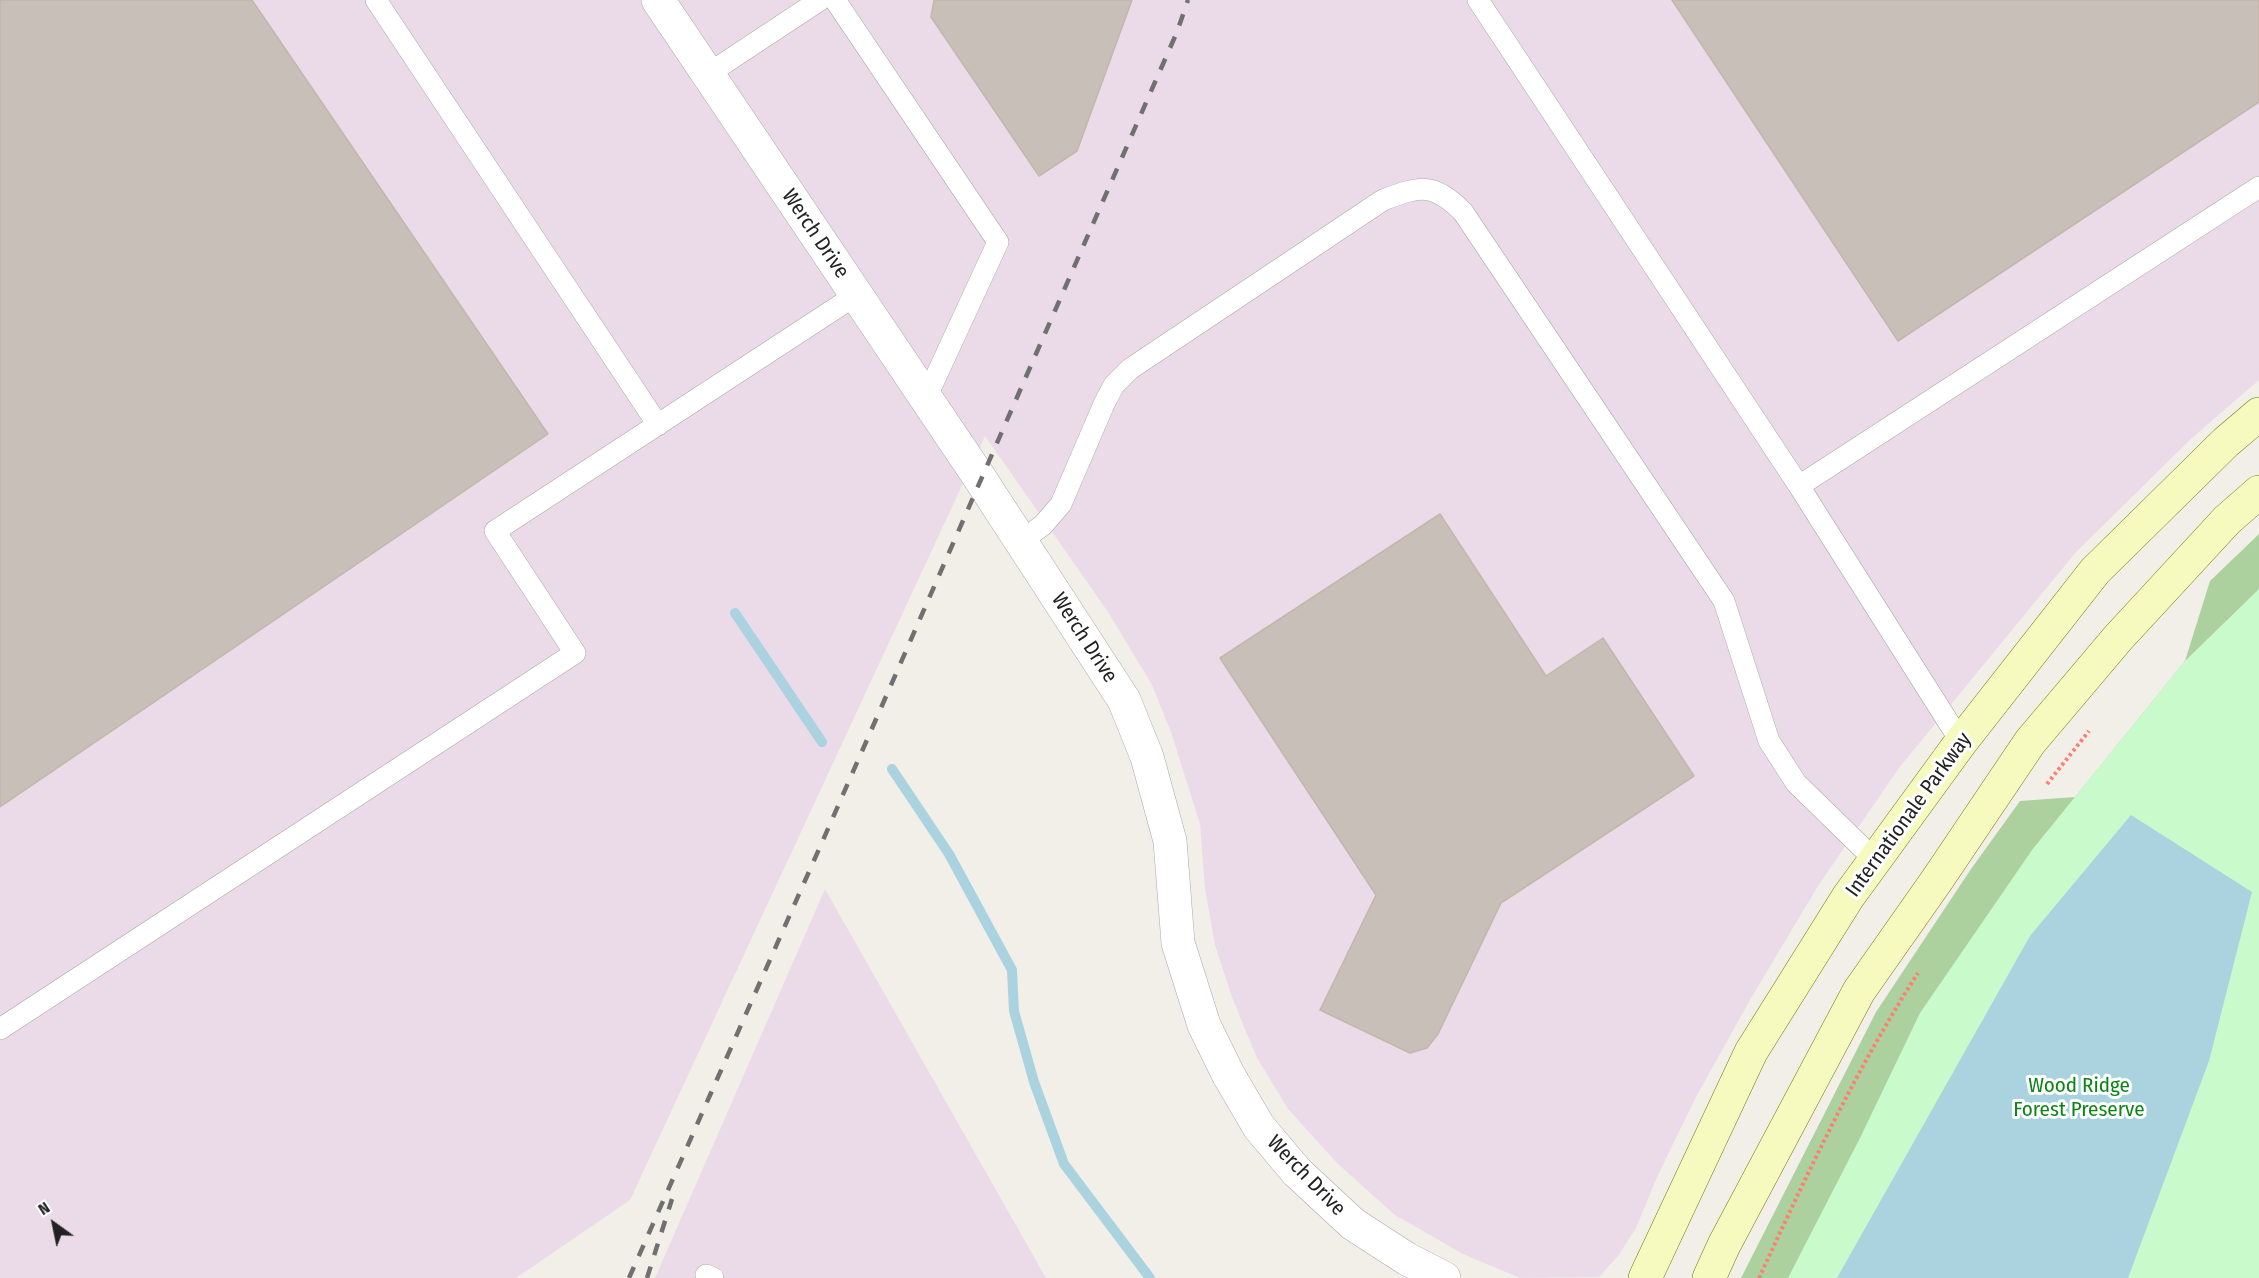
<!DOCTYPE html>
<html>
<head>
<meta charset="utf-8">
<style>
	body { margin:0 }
	#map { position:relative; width:2259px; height:1278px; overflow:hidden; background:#f2efe9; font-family:"Fira Sans Condensed",sans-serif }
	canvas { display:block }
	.north { position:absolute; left:24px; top:1194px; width:60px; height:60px; -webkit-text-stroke:4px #fff; paint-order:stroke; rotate:327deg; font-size:16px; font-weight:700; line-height:24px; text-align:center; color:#222 }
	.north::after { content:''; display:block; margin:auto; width:21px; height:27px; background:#222; clip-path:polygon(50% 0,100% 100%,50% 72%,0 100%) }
</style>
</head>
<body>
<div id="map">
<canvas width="2259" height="1278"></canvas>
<div class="north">N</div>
</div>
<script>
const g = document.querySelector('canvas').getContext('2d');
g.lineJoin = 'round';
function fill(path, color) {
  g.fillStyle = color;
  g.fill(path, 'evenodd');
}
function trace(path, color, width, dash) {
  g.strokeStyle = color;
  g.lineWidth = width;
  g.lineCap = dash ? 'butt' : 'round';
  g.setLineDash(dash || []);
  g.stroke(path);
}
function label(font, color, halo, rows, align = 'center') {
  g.font = font + ' "Fira Sans Condensed",sans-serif';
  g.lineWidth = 6;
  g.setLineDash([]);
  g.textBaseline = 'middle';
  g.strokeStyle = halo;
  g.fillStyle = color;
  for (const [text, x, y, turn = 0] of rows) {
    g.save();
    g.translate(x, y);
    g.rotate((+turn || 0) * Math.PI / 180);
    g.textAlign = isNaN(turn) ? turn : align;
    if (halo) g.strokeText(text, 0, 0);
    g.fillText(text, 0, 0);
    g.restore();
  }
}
fill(new Path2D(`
	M0,0h2259v380l-67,58 -116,114 -177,216 -81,118 -68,114 -54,97 -38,78 -22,53 -18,28 -19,21 -79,1 -57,-24 -68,-39 -57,-51 -50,-55 -31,-51 -24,-58 -18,-55 -10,-56 -5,-65 -29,-92 -19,-47 -44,-73 -123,-176 -355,764 -114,78h-516z
	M825,889l221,389h-391z`), '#ebdbe8');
fill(new Path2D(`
	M2259,534v744h-518l135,-266 95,-143 49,-68 55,-4 110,-136 25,-80z`), '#add19e');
fill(new Path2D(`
	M2259,589v689h-471l72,-140 60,-125 112,-163 153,-189z`), '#c8facc');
fill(new Path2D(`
	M2131,815l121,77 -43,169 -81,217h-291l193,-342z`), '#aad3df');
trace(new Path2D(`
	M735,613l87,129
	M892,769l57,85 63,116 2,41 20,71 30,82 86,114`), '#aad3df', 10);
const building = new Path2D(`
	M0,0h252l296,434 -548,373z
	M934,0h198l-55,151 -38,25 -108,-159z
	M1672,0h587v102l-361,239z
	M1440,514l106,162 57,-38 91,138 -193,127 -63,131 -11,14 -17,5 -90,-43 56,-115 -156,-237z`);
fill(building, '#c7bfb8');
trace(building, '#c4b6ab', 1.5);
const lane = new Path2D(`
	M376,0l282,425
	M835,0l163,242 -72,156
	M1478,0l321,486 460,-299
	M708,74l112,-74
	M1799,486l162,256
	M1021,541l22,-16 18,-21 43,-100 10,-19 16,-16 253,-169c37,-14 50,-18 80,12l261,389 45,140 27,42 79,77
	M0,1029l575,-376 -80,-122 361,-236
	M706,1275l7,3`);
const street = new Path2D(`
	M658,0l323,480 143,220 23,57 23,84 8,102 26,82 24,49 31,53 38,45 56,52 54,35 37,19`);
const secondary = new Path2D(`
	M1645,1278l106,-226 97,-155 113,-155 134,-171 131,-129 33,-28
	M1709,1278l15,-33 135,-254 78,-111 93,-138 88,-104 109,-118 32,-28`);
trace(lane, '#a9a9a9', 22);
trace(street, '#a9a9a9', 34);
trace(secondary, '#707d05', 34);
trace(new Path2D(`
	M2047,784l42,-53
	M1759,1278c48,-104 97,-209 159,-305`), '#fa8072', 4, [3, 3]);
trace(lane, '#fff', 21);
trace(street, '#fff', 33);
trace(secondary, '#f7fabf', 33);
trace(new Path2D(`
	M629,1278l202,-456 346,-790 11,-32
	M647,1278l25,-79`), '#707070', 4.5, [12, 12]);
label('21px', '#222', '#fff', [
	["Werch Drive",815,234,56],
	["Werch Drive",1084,638,57],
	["Internationale Parkway",1909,815,-54],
	["Werch Drive",1306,1176,46]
]);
label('21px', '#0c8416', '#fff', [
	["Wood Ridge",2079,1086],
	["Forest Preserve",2079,1110]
]);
</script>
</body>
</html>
